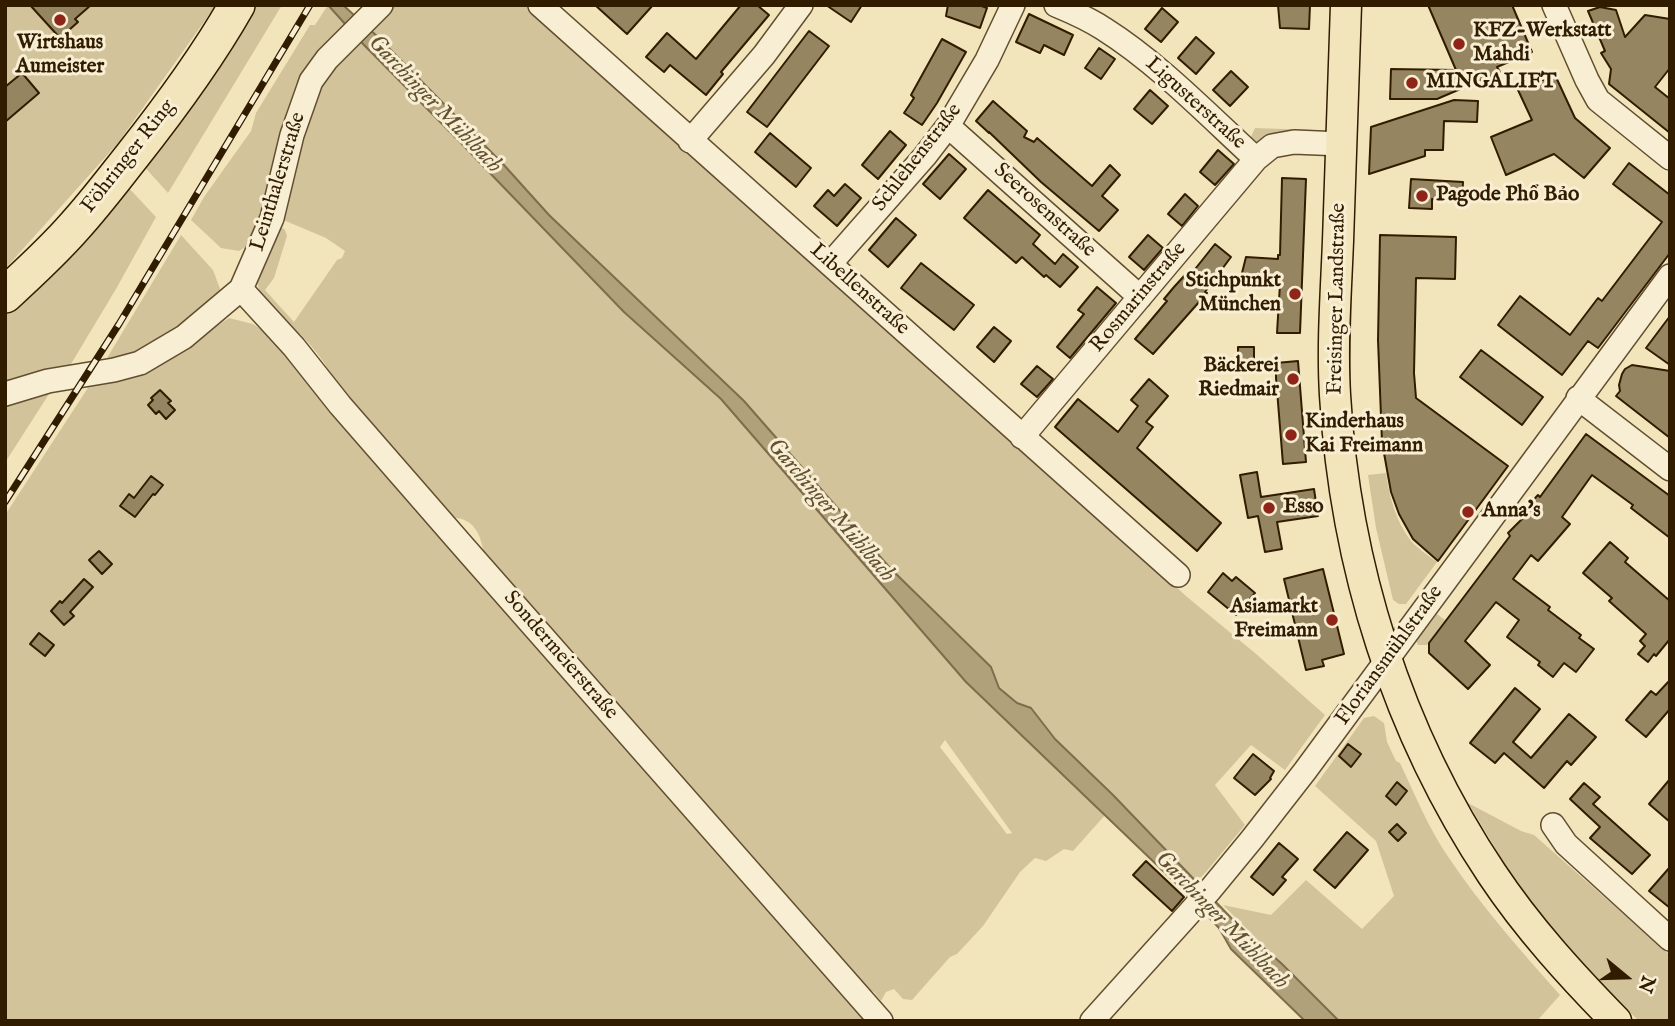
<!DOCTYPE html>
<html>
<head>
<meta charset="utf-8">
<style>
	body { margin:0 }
	#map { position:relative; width:1675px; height:1026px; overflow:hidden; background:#f3e5bb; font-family:"IM FELL English",serif }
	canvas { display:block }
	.frame { position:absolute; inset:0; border:7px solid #311c00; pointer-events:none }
	.north { position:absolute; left:1591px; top:942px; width:70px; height:70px; -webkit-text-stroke:5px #f7eed3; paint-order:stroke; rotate:109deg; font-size:19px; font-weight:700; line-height:28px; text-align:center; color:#311c00 }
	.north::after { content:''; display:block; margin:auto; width:24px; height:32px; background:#311c00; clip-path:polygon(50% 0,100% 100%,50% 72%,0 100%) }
</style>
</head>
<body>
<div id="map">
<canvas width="1675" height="1026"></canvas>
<div class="frame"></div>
<div class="north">N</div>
</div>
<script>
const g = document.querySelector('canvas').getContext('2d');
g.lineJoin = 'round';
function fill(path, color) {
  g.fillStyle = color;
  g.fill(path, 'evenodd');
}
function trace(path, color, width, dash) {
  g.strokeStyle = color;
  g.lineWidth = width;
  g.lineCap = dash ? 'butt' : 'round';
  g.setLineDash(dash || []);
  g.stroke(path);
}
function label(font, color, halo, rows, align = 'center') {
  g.font = font + ' "IM FELL English",serif';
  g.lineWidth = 6;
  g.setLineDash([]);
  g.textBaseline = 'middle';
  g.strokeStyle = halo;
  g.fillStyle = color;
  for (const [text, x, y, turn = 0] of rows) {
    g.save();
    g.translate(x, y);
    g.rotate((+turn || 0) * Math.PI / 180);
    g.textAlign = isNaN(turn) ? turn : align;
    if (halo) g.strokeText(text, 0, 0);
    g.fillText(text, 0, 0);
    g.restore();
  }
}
fill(new Path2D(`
	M5,5h211l-98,138 -113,126z
	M250,5h32l-114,188 -26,-29z
	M328,5l18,20 -28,29 -22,30 -15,44 -20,83 -14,35 -8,5 -18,-3 -30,-28 13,-23 47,-66 5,-18 54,-88h5z
	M392,5h136l565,505 93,86 69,57 70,62 -40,55 -34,-25 -36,40 30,40 -39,47 -10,10 -83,-87 -58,-56 -24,-31 -14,-5 -18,-15 -8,-21 -101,-99 -146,-167 -195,-186 -46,-51 -133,-134z
	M360,40l264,272 97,87 245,283 140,132 -33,37 -9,-2 -18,12 -11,-3 -15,14 -37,54 -26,28 -7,3 -38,43 -9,-1 -9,-10 -8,3 -5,9 -7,-9 -14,-5 -376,-430c-2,-23 -11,-42 -37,-39l-113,-134c-2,-15 -23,-39 -34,-50h-6c-12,-14 -41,-38 -36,-59 2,-14 13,-33 19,-47l4,-1 4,3 2,6 -13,42 -9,12 29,32 43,-62 5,-2 3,-7 -19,-13 -45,-19 13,-62 25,-75zM945,740l67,93 -5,1 -67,-87z
	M1255,128l59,2 -1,5 -58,9 -5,-5z
	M126,185l30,32 -40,72 -48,80 -63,14v-72z
	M181,235l32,35 9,24 -31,27 -54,36 -18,3 -12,-2z
	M229,318l24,6 13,9 603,688h-864v-506l90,-138 78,-23z
	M49,394l-41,64 -3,4v-56l14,-7z
	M1386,473c3,23 10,49 25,68 7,8 18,15 26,21l-31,42h-7l-6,-4 -17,-72 -8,-53z
	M1437,614l8,6 -18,25h-9l-2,-4z
	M1374,716l10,7 3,19 9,19 4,2c15,32 29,66 49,95 33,49 72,93 111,137l-23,26h-198l-116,-116 48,10 35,-35 56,49 32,-33 -18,-55 -61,-55 49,-68z
	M1468,803l53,28 13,4 136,120v66h-31l-52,-50 -69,-85z`), '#d2c39b');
const water = new Path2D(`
	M328,5h15l36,33 124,126 46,51 195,186 146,167 101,99 8,21 18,15 14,5 24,31 58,56 123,128 46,41 57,57h-34l-74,-72 -12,-21 -36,-38 -217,-208 -245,-283 -97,-87 -164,-170 -96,-97z`);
fill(water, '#b1a17b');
trace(water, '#7e6c4a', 2);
const building = new Path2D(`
	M30,5h61l-16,14 3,3 -18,16z
	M595,5h58l-26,29z
	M741,5h16l12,10 -48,57 2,2 -17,21 -36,-30 -6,7 -18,-15 21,-24 29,26z
	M826,5h36l-11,17z
	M948,5h31l8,3 -7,20 -34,-12z
	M1278,5h32l-1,24 -29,-1z
	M1428,5h84l20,47 -35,15 3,5 -63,27h-47l1,-30 65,1z
	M1600,7l16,3 9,27 20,-22 25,4v49l-15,19 15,12v34l-61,-49 2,-15 -10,-16 4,-2 -17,-40z
	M1162,8l16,14 -17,20 -16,-13z
	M1029,14l44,21 -9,20 -20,-10 -4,8 -24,-11z
	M809,31l20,15 -62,81 -20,-15z
	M1196,37l18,16 -18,21 -18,-16z
	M942,39l24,13 -29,51 -15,22 -18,-12 10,-15 -3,-3z
	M1099,48l16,11 -14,20 -16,-11z
	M1231,71l17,16 -18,19 -17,-16z
	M22,73l17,20 -34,29v-35z
	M1555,75l20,43 35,30 -26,30 -30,-24 -48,21 -15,-38 41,-17 -14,-30z
	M1150,90l18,16 -16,18 -18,-15z
	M1454,100l24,1 -1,21 -33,-1 -1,29h-18v6l-56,18 2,-47z
	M993,101l34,30 -3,6 10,5 3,-4 55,48 18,-21 10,10 -18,21 16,14 -19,21 -58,-49 -52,-50v1l-13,-12z
	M890,131l16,14 -28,34 -16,-14z
	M770,133l41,35 -15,19 -41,-35z
	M1218,150l16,14 -19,21 -15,-13z
	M949,154l17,15 -26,30 -17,-15z
	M1629,163l41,32v58l-72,95 -10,-7 -26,34 -64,-50 22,-29 50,39 28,-37 4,3 60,-79 -49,-38z
	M1282,178l24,1 -6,154h-23l3,-49 -40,-3 6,-24 32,2v-4h2z
	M1411,179l52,3 -1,19 -30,-2v10l-23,-1z
	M845,184l16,14 -24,28 -23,-20 14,-16 6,6z
	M988,190l52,45 -7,9 22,20 8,-10 15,13 -18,20 -14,-12 -2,2 -22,-20 -6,6 -52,-45z
	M1185,194l13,12 -16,20 -14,-12z
	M896,218l20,17 -28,32 -19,-17z
	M1148,235l15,13 -19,22 -15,-13z
	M1380,235l76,2 -1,42 -39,-1 -2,95 2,25 92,68 -70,95 -25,-22 -14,-25 -8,-22 -9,-50 -4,-102z
	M1215,244l16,13 -26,35 2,1 -54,61 -18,-15 32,-38 -3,-2 10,-12 11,-12 3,3z
	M921,263l53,42 -20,25 -53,-42z
	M1097,287l19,16 -46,55 -13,-11 27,-33 -6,-4z
	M1670,316v49l-24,-17z
	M994,327l17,14 -17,21 -17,-15z
	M1238,347h16v14l-16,1z
	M1481,350l62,47 -21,28 -62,-48z
	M1298,361l8,101 -23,2 -7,-86v-15z
	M1632,365l38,6v67l-54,-42 4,-5 -1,-6 3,-11 3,-5z
	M1037,366l16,13 -16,18 -16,-13z
	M1149,379l19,17 -22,26 7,5 -16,21 84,75 -24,28 -142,-124 23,-28 40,33 20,-26 -7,-6z
	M160,390l11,11 -3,2 7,7 -9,9 -7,-8 -3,3 -8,-9 5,-5 -2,-2z
	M1586,434l84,62v42l-39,-30 2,-3 -41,-30 -30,42 8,7 -32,37 -7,-6 -18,24 37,28 -2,3 33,25 -2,3 15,11 -18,23 -12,-9 -11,14 -15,-12 2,-3 -33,-25 12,-17 -23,-18 -31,39 25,24 -22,24 -39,-36v-10l81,-107 -2,-3 21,-21 -4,-3 13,-14 2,2z
	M1257,472l4,25 53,-8 4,27 -41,6 5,27 -17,3 -7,-36 -10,2 -8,-43z
	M151,476l12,9 -8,10 -2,-1 -18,23 -15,-11 9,-12 5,4z
	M1610,542l18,16 -3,4 45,39v38l-14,17 -2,-2 -6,8 -10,-8 7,-8 -5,-5 6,-7 -37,-33 3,-3 -29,-25z
	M99,551l13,13 -10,10 -13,-14z
	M1323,569l21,85 -22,6 2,6 -18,4 -22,-91z
	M1223,573l9,8 4,-4 19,16 -19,22 -28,-23z
	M84,579l9,8 -23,25 4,4 -10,9 -13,-14 9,-10 2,2z
	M39,633l15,12 -9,11 -15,-12z
	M1670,680v29l-24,28 -20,-17 25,-29 5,4z
	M1515,688l25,21 -27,33 18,16 38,-44 27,23 -25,28 -4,-4 -23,27 -40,-35 -9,10 -25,-20z
	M1348,744l13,10 -10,13 -12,-11z
	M1253,754l21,17 -4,7 1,1 -16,16 -21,-17z
	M1670,779v43l-21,-18z
	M1397,782l10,9 -11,14 -10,-9z
	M1584,783l16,14 -7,7 57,51 -18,19 -42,-36 10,-11 -30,-28z
	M1397,824l9,9 -8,8 -9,-9z
	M1347,832l21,18 -33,38 -21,-18z
	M1279,843l19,16 -16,18 4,3 -13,15 -22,-18z
	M1146,861l38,36 -12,14 -39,-36z
	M1670,867v41l-21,-17z`);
fill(building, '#968561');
trace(building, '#311c00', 2);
const minor = new Path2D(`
	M540,5l638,570
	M1056,5c17,7 33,14 48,24 54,34 104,86 152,130l16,-13 22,-4 47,2
	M1554,5l33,75 11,20 72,58
	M948,126l192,171
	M690,141l74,-86 37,-50
	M830,264l95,-108 23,-30 39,-66 26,-55
	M241,289l53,58 46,58 122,140 419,476
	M5,394l43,-13 66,-11 26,-7 44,-26 57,-48 31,-71 20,-83 19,-54 16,-22 54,-54
	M1578,398l92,71
	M1022,437l234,-278
	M1553,825l13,19 104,95
	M1092,1021l118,-131 42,-51 53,-68 365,-495`);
const major = new Path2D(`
	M1346,5c-3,79 -5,158 -8,236 -2,51 -6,103 -3,154 10,170 62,337 157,479 36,54 79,101 124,147`);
const highway = new Path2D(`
	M5,295c24,-22 48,-44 69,-68 21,-23 39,-47 58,-71 38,-48 75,-98 105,-151`);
trace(minor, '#624e2f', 26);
trace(major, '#311c00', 33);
trace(highway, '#311c00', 38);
trace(minor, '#f7eed3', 23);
trace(major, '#f3e5bb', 30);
trace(highway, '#f3e5bb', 35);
const rail = new Path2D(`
	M5,502l114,-178 191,-319`);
trace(rail, '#311c00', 7);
trace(rail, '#f7eed3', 4.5, [13]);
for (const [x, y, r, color] of [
	[60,20,7,"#8f2418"],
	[1459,44,7,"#8f2418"],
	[1412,83,7,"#8f2418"],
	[1422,196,7,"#8f2418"],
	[1295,294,7,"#8f2418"],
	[1293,379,7,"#8f2418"],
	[1291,435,7,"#8f2418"],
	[1269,508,7,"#8f2418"],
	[1468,512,7,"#8f2418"],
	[1332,620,7,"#8f2418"]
]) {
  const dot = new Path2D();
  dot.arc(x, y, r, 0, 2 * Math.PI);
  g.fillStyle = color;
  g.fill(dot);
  trace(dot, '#f7eed3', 2.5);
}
label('bold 21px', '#311c00', '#f7eed3', [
	["KFZ-Werkstatt",1473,32],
	["Mahdi",1473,56],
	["Wirtshaus",60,44,"center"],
	["Aumeister",60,68,"center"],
	["MINGALIFT",1426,83],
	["Pagode Phổ Bảo",1436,196],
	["Stichpunkt",1281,282,"right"],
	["München",1281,306,"right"],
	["Bäckerei",1279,367,"right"],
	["Riedmair",1279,391,"right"],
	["Kinderhaus",1305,423],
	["Kai Freimann",1305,447],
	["Esso",1283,508],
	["Anna's",1482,512],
	["Asiamarkt",1318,608,"right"],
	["Freimann",1318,632,"right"]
], 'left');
label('21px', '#311c00', '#f7eed3', [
	["Ligusterstraße",1195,104,42],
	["Föhringer Ring",129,157,-52],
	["Schlehenstraße",918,158,-52],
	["Leinthalerstraße",279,182,-73],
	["Seerosenstraße",1044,211,42],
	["Libellenstraße",859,290,42],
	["Rosmarinstraße",1139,298,-50],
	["Freisinger Landstraße",1338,299,-89],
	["Sondermeierstraße",560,656,49],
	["Floriansmühlstraße",1390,656,-54]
]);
label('italic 23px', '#645131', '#f7eed3', [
	["Garchinger Mühlbach",434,105,46],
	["Garchinger Mühlbach",830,511,49],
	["Garchinger Mühlbach",1221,921,46]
]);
</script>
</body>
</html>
